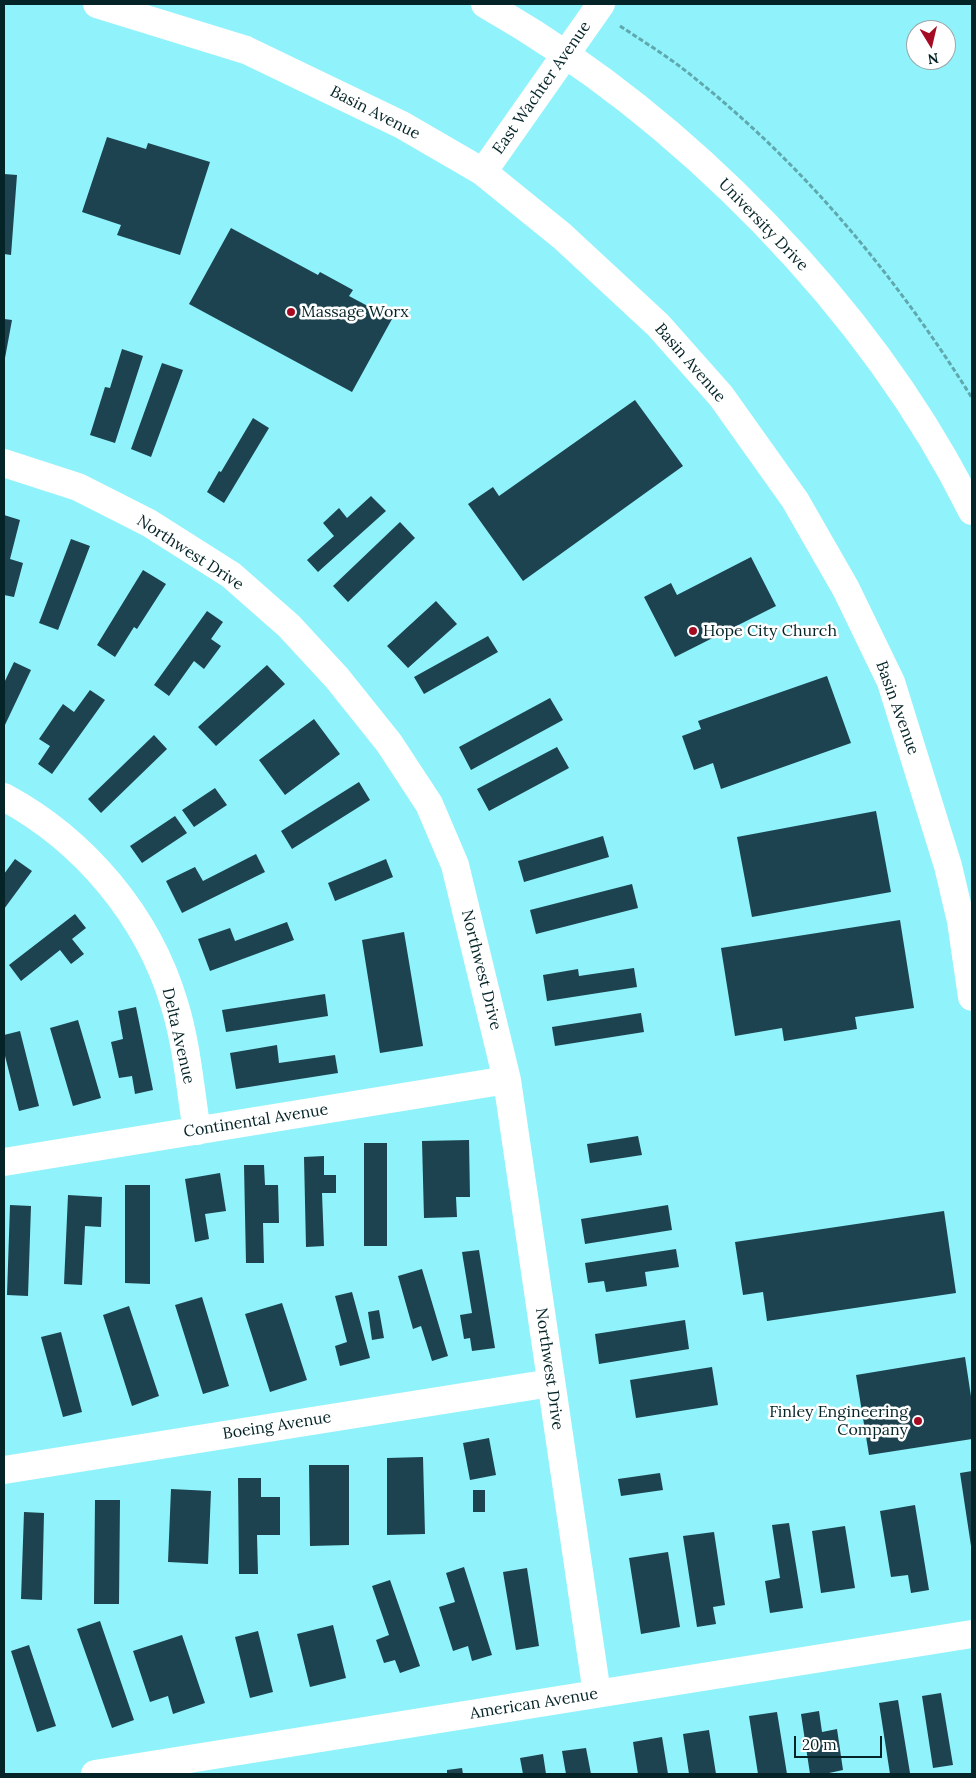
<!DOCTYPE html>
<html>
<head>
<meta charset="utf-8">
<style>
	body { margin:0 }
	#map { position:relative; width:976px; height:1778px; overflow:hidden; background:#90f2fa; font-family:Lora,serif }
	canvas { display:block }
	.frame { position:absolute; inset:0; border:5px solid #042427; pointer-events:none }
	.north { position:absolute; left:906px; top:20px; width:50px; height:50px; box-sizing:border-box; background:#fff; border:1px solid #9ba7a9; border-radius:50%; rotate:171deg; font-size:14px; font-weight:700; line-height:20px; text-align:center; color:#042427 }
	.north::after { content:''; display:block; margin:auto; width:18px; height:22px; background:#a50c23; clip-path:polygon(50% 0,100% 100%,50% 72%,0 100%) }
	.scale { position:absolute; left:794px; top:1736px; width:88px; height:22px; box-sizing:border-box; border:2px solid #042427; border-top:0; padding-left:6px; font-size:15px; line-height:18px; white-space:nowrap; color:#042427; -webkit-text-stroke:4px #fff; paint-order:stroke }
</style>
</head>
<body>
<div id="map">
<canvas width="976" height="1778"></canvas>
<div class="frame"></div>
<div class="north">N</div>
<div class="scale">20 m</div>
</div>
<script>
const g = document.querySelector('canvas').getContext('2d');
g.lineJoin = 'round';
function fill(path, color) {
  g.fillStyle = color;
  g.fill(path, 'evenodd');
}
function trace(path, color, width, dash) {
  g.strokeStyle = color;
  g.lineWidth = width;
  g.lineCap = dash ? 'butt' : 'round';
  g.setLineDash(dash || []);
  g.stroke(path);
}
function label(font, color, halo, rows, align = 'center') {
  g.font = font + ' Lora,serif';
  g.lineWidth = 5;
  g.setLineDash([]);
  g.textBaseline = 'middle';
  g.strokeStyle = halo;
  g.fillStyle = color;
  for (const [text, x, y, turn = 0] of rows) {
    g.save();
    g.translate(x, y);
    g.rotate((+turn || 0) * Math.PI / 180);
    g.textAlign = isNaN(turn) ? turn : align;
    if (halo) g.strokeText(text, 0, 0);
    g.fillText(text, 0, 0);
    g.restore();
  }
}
fill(new Path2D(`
	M107,137l39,12 2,-6 62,19 -30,93 -63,-20 4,-10 -39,-13z
	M4,174l13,1 -6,80 -7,-1z
	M231,228l87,47 2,-3 33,18 -4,6 43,23 -40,73 -163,-88z
	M4,319l8,1 -7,38h-1z
	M122,349l21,7 -28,87 -25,-8 15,-48 5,1z
	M162,363l21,7 -32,87 -20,-8z
	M635,400l48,66 -160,115 -55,-77 25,-17 6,9z
	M253,418l16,10 -45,75 -17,-11 12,-21 2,1z
	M371,496l15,15 -68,61 -11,-12 27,-24 -11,-13 16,-15 8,10z
	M4,515l16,5 -10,39 13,4 -9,34 -10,-2z
	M400,522l15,16 -67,64 -15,-16z
	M71,539l19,7 -32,84 -19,-7z
	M751,557l25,49 -101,51 -31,-60 27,-14 6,12z
	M143,570l23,14 -29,45 -3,-2 -19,30 -18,-12z
	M436,601l21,23 -49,44 -21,-22z
	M207,611l16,11 -12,17 10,7 -17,23 -10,-8 -25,35 -15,-11z
	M488,636l10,16 -74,42 -10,-17z
	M14,662l17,8 -27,57v-44z
	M267,665l18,19 -69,62 -18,-19z
	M827,676l24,67 -130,46 -8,-26 -19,7 -12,-34 19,-7 -3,-8z
	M90,690l15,10 -53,74 -14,-10 12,-18 -11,-7 24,-35 11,8z
	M550,698l13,22 -92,50 -12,-23z
	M314,719l26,35 -55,41 -26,-35z
	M154,735l13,14 -66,64 -13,-14z
	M557,747l12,21 -80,43 -12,-22z
	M359,782l11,18 -78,49 -11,-18z
	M215,788l12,17 -33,22 -12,-17z
	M876,811l15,81 -139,25 -15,-80z
	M175,816l12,17 -45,30 -12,-17z
	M603,836l6,21 -85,25 -6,-21z
	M256,854l9,18 -83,41 -16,-32 29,-14 8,14z
	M15,859l17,12 -28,38v-35z
	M386,859l7,18 -58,24 -7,-18z
	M632,884l6,24 -102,26 -6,-24z
	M75,914l11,14 -14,11 12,15 -13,10 -11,-14 -39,31 -12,-16z
	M900,920l14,88 -59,9 2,12 -73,12 -2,-13 -47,8 -14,-88z
	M287,922l7,18 -84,31 -12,-32 32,-11 5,13z
	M404,932l19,114 -43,7 -18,-113z
	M634,968l3,19 -90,14 -4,-26 35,-6 1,7z
	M325,994l3,22 -102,16 -4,-22z
	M136,1007l17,83 -18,4 -3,-18 -13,2 -8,-36 12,-3 -5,-28z
	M641,1013l3,19 -89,14 -3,-19z
	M78,1020l23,78 -28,8 -23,-78z
	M20,1031l19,75 -20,5 -15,-59v-17z
	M277,1045l2,18 56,-8 3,18 -102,16 -6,-36z
	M638,1136l4,19 -52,8 -3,-19z
	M469,1140l1,57h-14l1,20 -33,1 -2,-77z
	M364,1143h23v103h-23z
	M324,1156v19h12v18h-14l2,53 -18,1 -2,-90z
	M244,1165h20l1,20h13l1,38h-16l1,40h-18z
	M220,1173l6,38 -21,3 4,25 -14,3 -10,-63z
	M125,1185h25v99l-25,-1z
	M68,1195l34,2 -1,30 -16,-1 -3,59 -18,-1z
	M10,1205l21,1 -3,90 -21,-1z
	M668,1205l4,25 -87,14 -4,-25z
	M944,1211l12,82 -189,28 -4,-29 -20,3 -8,-53z
	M676,1249l3,18 -34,5 2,14 -41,6 -2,-11 -16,2 -3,-20z
	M479,1250l16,98 -23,3 -2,-13 -6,1 -4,-24 12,-2 -10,-61z
	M422,1269l26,87 -16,5 -11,-35 -8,3 -15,-53z
	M352,1292l18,66 -30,8 -5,-20 12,-4 -12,-46z
	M202,1297l27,89 -26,8 -28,-89z
	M282,1303l25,77 -37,12 -25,-78z
	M129,1306l30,90 -27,10 -29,-91z
	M379,1310l5,28 -12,2 -4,-28z
	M685,1320l4,29 -90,15 -4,-30z
	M61,1332l21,80 -19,5 -22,-80z
	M965,1357l7,46v36l-103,16 -13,-80z
	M712,1367l6,38 -82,13 -6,-38z
	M489,1438l7,37 -26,5 -7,-37z
	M423,1457l2,77 -38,1v-77z
	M309,1465h40v80l-39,1z
	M972,1471v75h-1l-11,-73z
	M660,1473l3,17 -42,6 -3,-17z
	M238,1478h23v19h19v38h-23l1,39h-19z
	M171,1489l40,2 -3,73 -40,-2z
	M473,1490h12v22h-12z
	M95,1500h25l-1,104h-25z
	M915,1505l14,85 -18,3 -3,-18 -17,2 -11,-66z
	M24,1512l20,1 -2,87 -21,-1z
	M789,1523l14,85 -33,5 -5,-32 15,-3 -8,-53z
	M845,1526l10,62 -34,5 -9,-62z
	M714,1532l11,73 -12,2 3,17 -19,3 -14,-91z
	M668,1552l12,75 -39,7 -12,-76z
	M464,1567l28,88 -20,6 -4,-15 -15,5 -14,-44 16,-5 -9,-29z
	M527,1568l12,78 -23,4 -13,-78z
	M390,1580l30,86 -20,7 -5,-13 -11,3 -8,-23 13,-5 -17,-49z
	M100,1621l34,99 -22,8 -35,-99z
	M333,1625l13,53 -36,9 -13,-53z
	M258,1631l15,61 -23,6 -15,-61z
	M182,1635l23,68 -32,11 -5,-18 -18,6 -17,-51z
	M29,1645l27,81 -19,6 -26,-81z
	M941,1693l12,72 -20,3 -11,-72z
	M898,1700l12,73 -20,1 -11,-71z
	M819,1711l3,21 15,-3 6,41 -14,3v1h-19l-9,-60z
	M777,1712l10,62h-29l-9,-58z
	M709,1730l7,44h-27l-6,-40z
	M662,1737l6,37h-30l-5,-32z
	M586,1748l5,26h-25l-4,-23z
	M543,1754l3,20h-23l-3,-16z
	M462,1768l1,6h-16v-4z`), '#1c434f');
trace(new Path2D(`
	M620,26c24,16 49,31 72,50 112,89 204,200 280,322`), '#5ea8ae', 3, [5, 2.5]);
trace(new Path2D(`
	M97,4l149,46 156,75 81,47 79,64 96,89 63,71 74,104 51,89 45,93 57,184 13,55 11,76
	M483,172l118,-168
	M4,463l74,24 71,36 82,52 58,51 48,52 52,65 40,61 26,61 52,215 90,614
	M4,797c80,43 144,119 170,206 13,41 16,86 23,128
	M4,1162l503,-82
	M4,1470l547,-87
	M95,1774l877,-140`), '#fff', 28);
trace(new Path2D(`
	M485,4c197,112 386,304 487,507`), '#fff', 28);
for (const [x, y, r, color] of [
	[291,312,5,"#a50c23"],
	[693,631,5,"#a50c23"],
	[918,1421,5,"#a50c23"]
]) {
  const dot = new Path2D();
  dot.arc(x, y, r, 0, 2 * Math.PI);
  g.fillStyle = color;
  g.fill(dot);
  trace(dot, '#fff', 2);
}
label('16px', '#042427', '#fff', [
	["East Wachter Avenue",542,88,-55],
	["Basin Avenue",375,113,27],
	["University Drive",763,225,46],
	["Basin Avenue",690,363,49],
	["Northwest Drive",190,553,33],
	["Basin Avenue",897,708,70],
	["Northwest Drive",481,970,76],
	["Delta Avenue",178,1036,77],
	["Continental Avenue",256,1121,-9],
	["Northwest Drive",549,1369,82],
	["Boeing Avenue",277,1426,-9],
	["American Avenue",534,1704,-9]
]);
label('16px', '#042427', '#fff', [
	["Massage Worx",301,312],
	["Hope City Church",703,631],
	["Finley Engineering",908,1412,"right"],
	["Company",908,1430,"right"]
], 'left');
</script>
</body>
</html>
